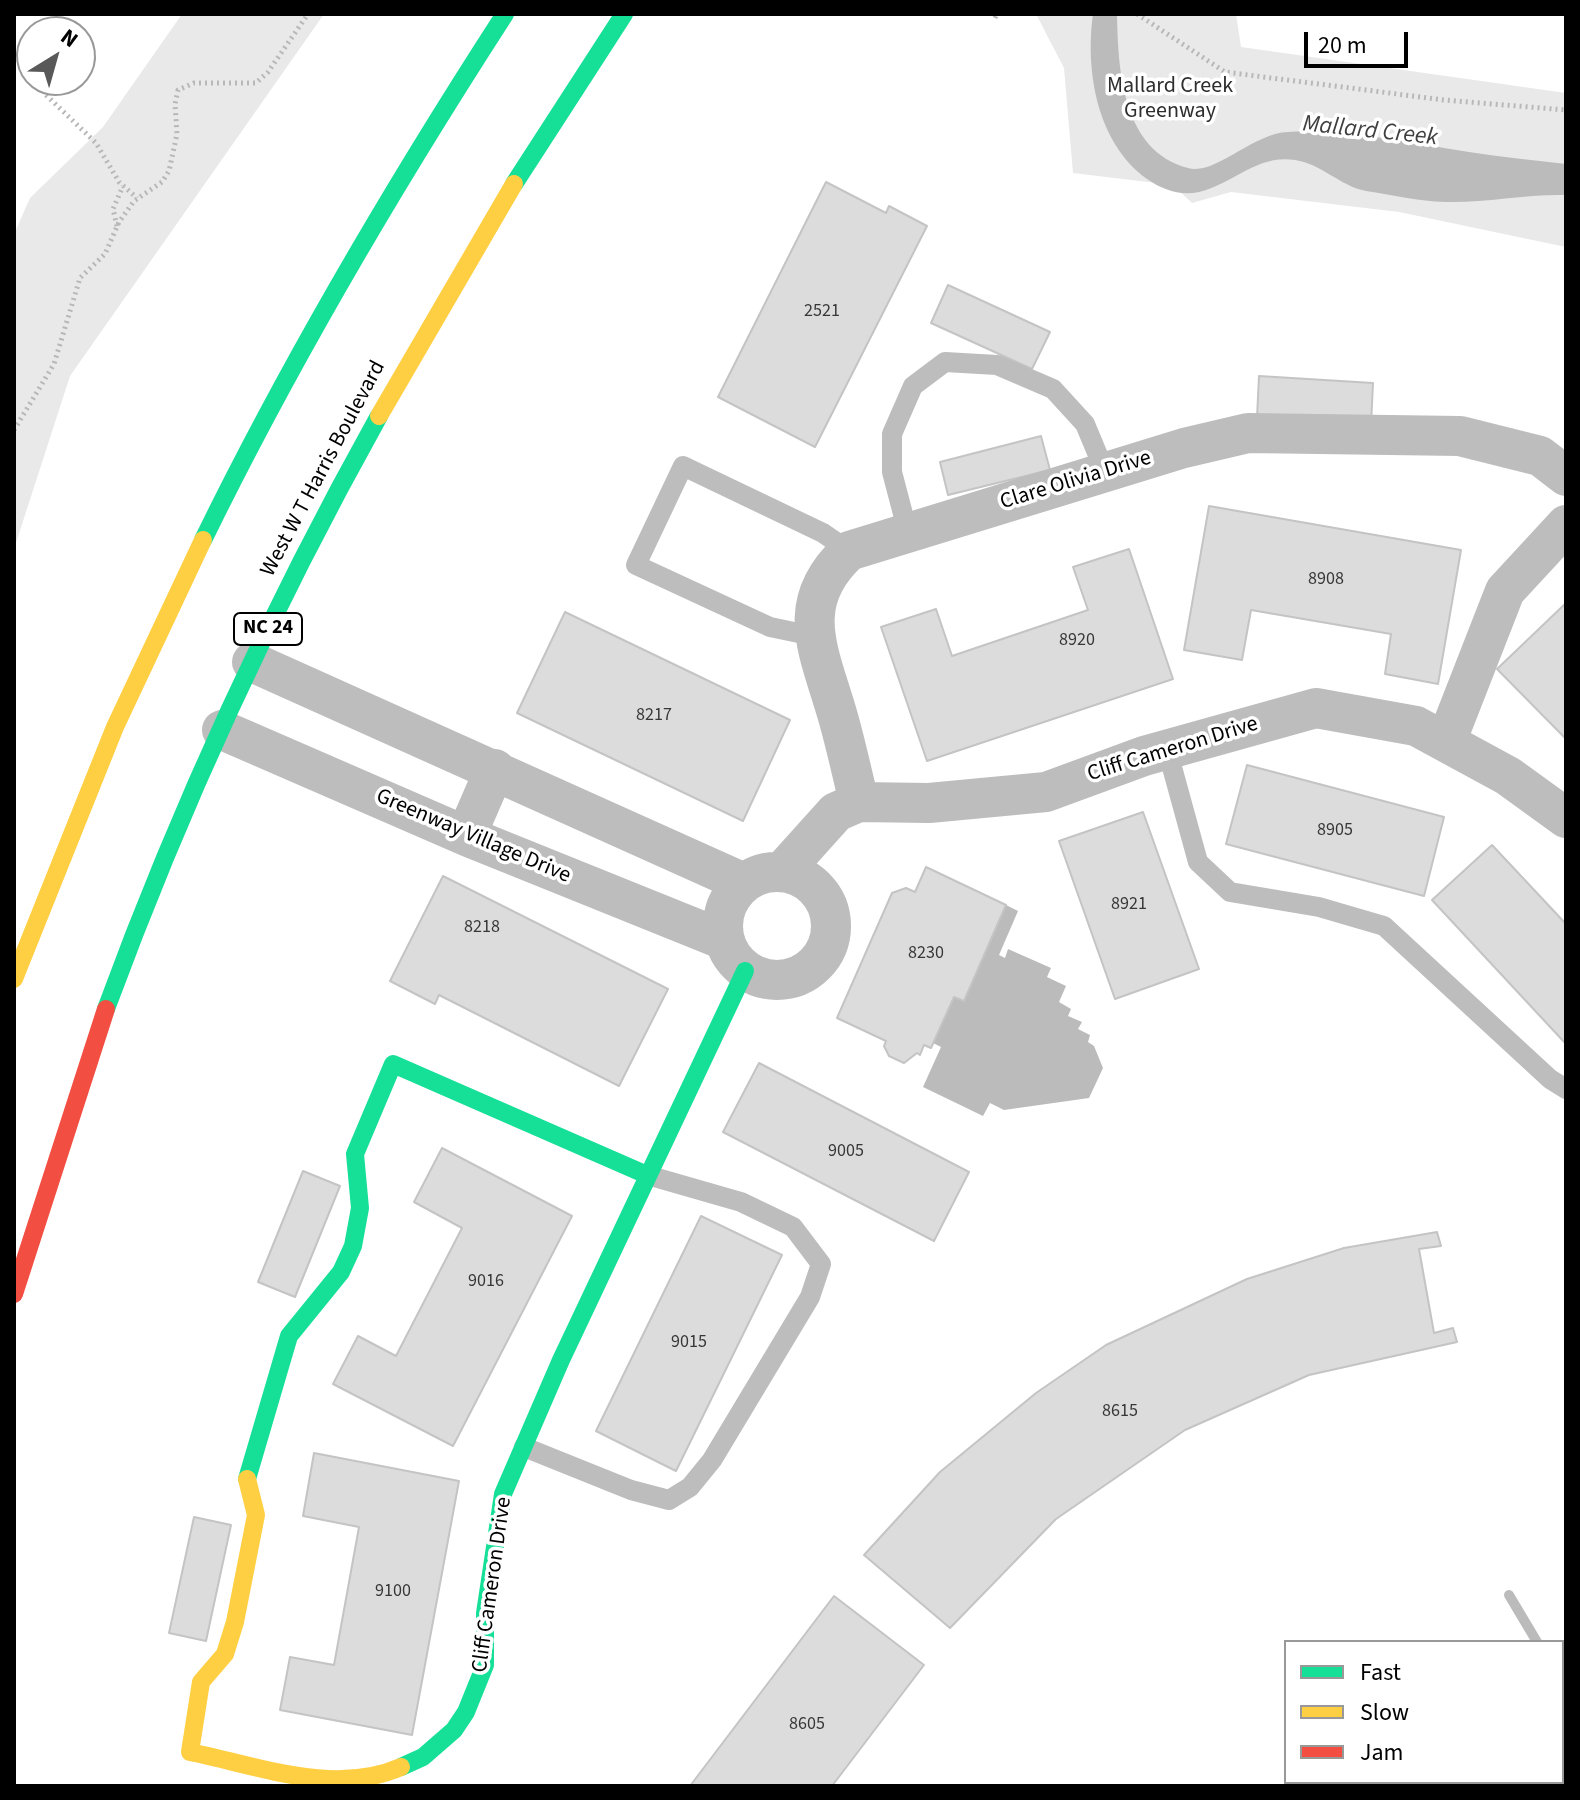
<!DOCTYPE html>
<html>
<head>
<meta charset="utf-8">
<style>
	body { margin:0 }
	#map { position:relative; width:1580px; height:1800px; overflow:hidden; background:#fff; font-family:"Source Sans 3",sans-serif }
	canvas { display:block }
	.frame { position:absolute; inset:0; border:16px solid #000; pointer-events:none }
	.legend { position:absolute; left:1284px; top:1640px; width:280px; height:144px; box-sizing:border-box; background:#fff; border:2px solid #999; margin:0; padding:10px 14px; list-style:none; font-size:24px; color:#000 }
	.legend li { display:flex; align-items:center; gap:16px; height:40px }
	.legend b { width:40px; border:2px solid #999 }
	.north { position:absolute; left:16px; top:16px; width:80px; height:80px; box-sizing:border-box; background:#fff; border:2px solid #999; border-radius:50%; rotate:37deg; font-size:22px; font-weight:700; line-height:32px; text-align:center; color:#000 }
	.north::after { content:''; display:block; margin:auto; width:28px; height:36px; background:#595959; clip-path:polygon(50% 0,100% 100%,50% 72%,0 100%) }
	.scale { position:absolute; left:1304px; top:32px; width:104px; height:36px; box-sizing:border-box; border:4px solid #000; border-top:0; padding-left:10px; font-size:24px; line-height:28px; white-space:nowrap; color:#000; -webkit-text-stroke:6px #fff; paint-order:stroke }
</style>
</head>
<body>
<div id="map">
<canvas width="1580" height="1800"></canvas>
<div class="frame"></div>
<ul class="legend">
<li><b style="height:10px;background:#16e098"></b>Fast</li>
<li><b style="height:10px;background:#ffcf43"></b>Slow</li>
<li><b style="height:10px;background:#f24e42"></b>Jam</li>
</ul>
<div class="north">N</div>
<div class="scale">20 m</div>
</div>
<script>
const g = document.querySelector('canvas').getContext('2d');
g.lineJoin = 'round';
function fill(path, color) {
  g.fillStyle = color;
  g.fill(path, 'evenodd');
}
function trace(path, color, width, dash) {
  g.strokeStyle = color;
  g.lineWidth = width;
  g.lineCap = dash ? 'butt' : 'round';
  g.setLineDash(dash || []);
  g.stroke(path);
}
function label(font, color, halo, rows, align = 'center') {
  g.font = font + ' "Source Sans 3",sans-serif';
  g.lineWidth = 7;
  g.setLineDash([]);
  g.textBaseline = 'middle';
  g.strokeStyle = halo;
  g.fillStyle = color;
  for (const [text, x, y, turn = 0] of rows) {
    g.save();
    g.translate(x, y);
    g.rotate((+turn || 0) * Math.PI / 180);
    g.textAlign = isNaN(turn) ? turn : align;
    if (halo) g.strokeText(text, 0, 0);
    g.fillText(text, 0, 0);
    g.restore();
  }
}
fill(new Path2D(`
	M182,14h142l-254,362 -56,173v-315l16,-36 73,-71z
	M1036,14h200l5,33 325,46v154l-167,-35 -168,-20 -39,11 -19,-18 -100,-12 -9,-105z`), '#e9e9e9');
fill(new Path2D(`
	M1093,14h24c1,55 5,137 71,154 27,8 65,-35 100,-36 62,-3 121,11 181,20 32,5 65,8 97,12v31c-40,-1 -81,8 -121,7 -26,-1 -53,-7 -79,-11 -26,-5 -44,-27 -71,-31 -38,-6 -62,24 -96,32 -19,4 -36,-2 -52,-13 -50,-36 -62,-108 -54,-165z
	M1006,905l12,6 -19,44 6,3 3,-9 43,19 -4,9 19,9 -7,16 12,7 -3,7 14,6 -4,7 12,6 -2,7 6,4 9,22 -14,30 -85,12 -14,-7 -7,13 -60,-29 18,-40 -8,-4 21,-46 10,4z`), '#bbb');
trace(new Path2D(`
	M1509,1595l28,47`), '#bbb', 10);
const building = new Path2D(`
	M826,182l60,31 3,-7 38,20 -112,221 -97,-50z
	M948,285l102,47 -18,37 -101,-46z
	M1259,376l114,7 -2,42 -114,-7z
	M1041,436l9,34 -102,25 -8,-33z
	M1209,506l252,44 -23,134 -53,-10 6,-40 -140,-24 -9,50 -58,-10z
	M1129,549l44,130 -246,82 -46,-134 55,-18 16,47 136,-46 -15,-43z
	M1566,603v136l-69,-70z
	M565,612l225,108 -47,101 -226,-108z
	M1247,765l197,52 -20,79 -198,-52z
	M1143,812l56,157 -84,30 -56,-158z
	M1492,845l74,79v120l-134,-144z
	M926,867l80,38 -42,96 -10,-4 -23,51 -7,-3 -4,10 -3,-2 -13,10 -15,-7 -5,-10 2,-5 -49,-23 55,-125 14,-5 9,4z
	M443,876l225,113 -49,97 -180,-91 -4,9 -45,-23z
	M759,1063l210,109 -35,69 -211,-109z
	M442,1148l130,68 -119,230 -120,-62 25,-48 38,20 66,-128 -48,-26z
	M303,1171l37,15 -45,111 -37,-15z
	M701,1216l81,39 -106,216 -80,-40z
	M1437,1232l4,14 -22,3 15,84 19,-5 4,14 -148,33 -124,55 -129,89 -106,109 -86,-73 76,-83 96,-79 70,-48 141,-66 97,-31z
	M314,1453l145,28 -47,254 -132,-25 10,-53 44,8 25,-138 -56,-11z
	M194,1517l37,8 -25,116 -37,-8z
	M834,1596l90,69 -92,121h-142z`);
fill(building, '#dcdcdc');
trace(building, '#c4c4c4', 2);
trace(new Path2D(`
	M1137,14l88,58 219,28 122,10
	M995,18l2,-4
	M46,95l50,48 23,39 18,16
	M117,226l-4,-17 10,-23
	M14,430l40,-66 26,-86 25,-24 14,-32 15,-21 28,-19 7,-11 8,-37 -2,-30 3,-14 16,-7h62l12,-11 40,-58`), '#b8b8b8', 5, [2, 4]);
trace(new Path2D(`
	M908,533l-16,-61v-38l21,-48 32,-24 52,3 56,24 32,35 20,48
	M813,636l-43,-9 -134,-62 47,-99 140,67 26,18
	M1167,749l31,113 32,30 89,15 65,19 166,153 16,10
	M524,1447l107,43 38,10 21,-13 22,-27 98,-163 11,-33 -28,-37 -52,-25 -94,-27`), '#bdbdbd', 20);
trace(new Path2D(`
	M252,662l492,221
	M222,730l244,106 258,104
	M1446,742l59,-151 61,-66
	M859,802c-7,-29 -13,-57 -21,-85 -18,-64 -47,-113 11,-166l335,-103 64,-15 212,3 80,20 26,20
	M466,836l29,-67
	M723 926a54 54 0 1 1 108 0a54 54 0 1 1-108 0Z
	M782,872l54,-60 23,-10 70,1 117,-11 98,-36 172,-48 100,18 92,50 58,42`), '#bdbdbd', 40);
trace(new Path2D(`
	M514,184l110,-170
	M203,540c89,-182 192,-356 302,-526
	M106,1009c75,-204 167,-403 273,-593
	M247,1479l42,-143 52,-64 12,-26 7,-38 -5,-54 38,-90 254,111
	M401,1767l22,-10 31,-27 12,-18 19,-47v-52l18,-119 58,-134 184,-389`), '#16e098', 18);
trace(new Path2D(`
	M379,416l135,-232
	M14,979l101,-252 88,-187
	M247,1479l9,36 -21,107 -10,32 -24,28 -11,70c68,14 145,44 211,15`), '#ffcf43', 18);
trace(new Path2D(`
	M14,1294l92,-285`), '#f24e42', 18);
label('18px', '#373737', null, [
	["2521",822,312],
	["8908",1326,580],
	["8920",1077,641],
	["8217",654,716],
	["8905",1335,831],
	["8921",1129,905],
	["8218",482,928],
	["8230",926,954],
	["9005",846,1152],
	["9016",486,1282],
	["9015",689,1343],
	["8615",1120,1412],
	["9100",393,1592],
	["8605",807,1725]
]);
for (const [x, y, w] of [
	[268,629,68]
]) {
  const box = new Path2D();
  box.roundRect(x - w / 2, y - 16, w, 32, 6);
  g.fillStyle = '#fff';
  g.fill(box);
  trace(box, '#000', 2);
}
label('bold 20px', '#000', null, [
	["NC 24",268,629]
]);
label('22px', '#2e2e2e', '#fff', [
	["Mallard Creek",1170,87],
	["Greenway",1170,112]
]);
label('22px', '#000', '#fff', [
	["West W T Harris Boulevard",324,469,-62],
	["Clare Olivia Drive",1076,481,-17],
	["Cliff Cameron Drive",1173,750,-17],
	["Greenway Village Drive",473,837,23],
	["Cliff Cameron Drive",493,1585,-82]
]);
label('italic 24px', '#3f3f3f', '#fff', [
	["Mallard Creek",1370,132,6]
]);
</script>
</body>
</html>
